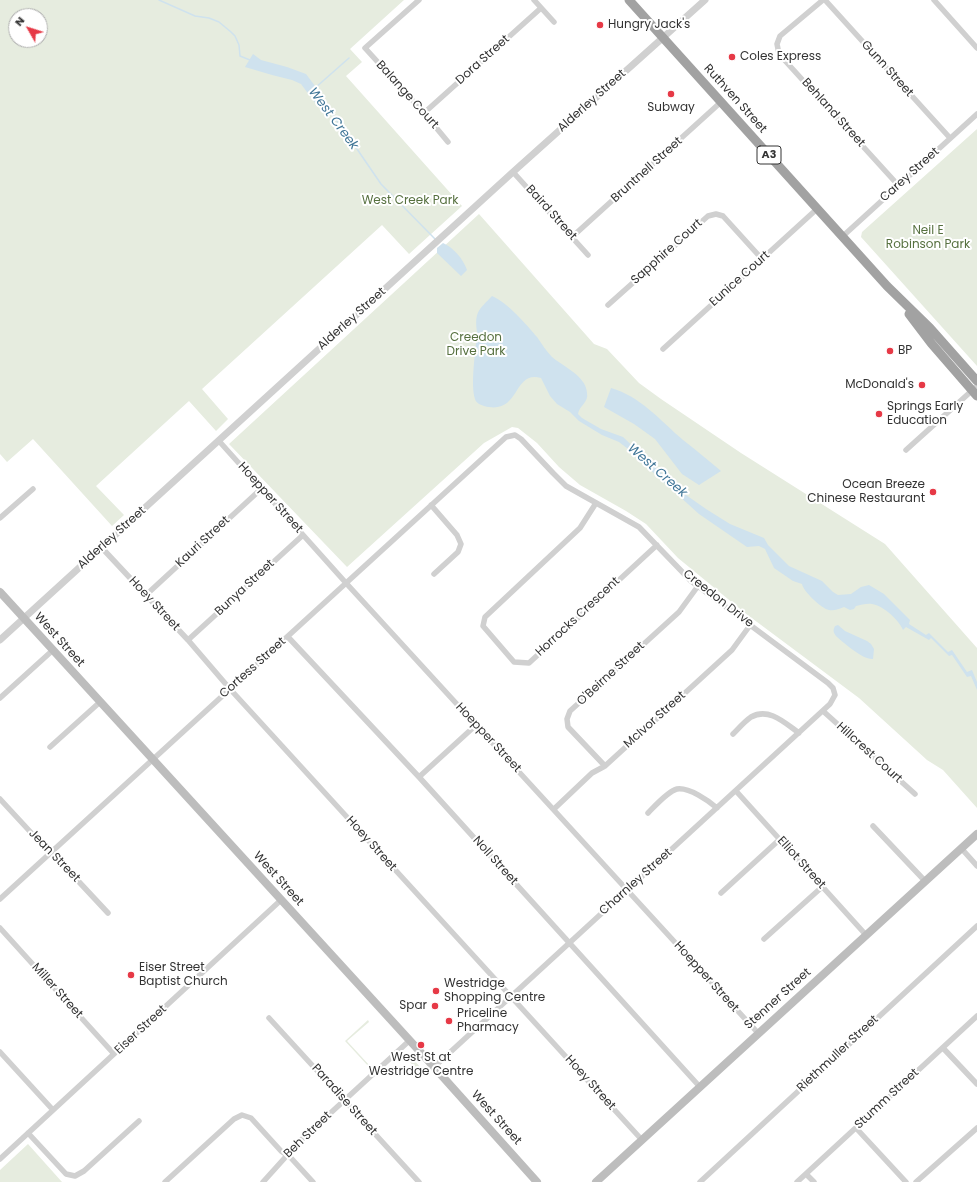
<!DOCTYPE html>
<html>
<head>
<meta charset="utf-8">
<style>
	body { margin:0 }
	#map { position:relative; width:977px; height:1182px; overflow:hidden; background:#fff; font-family:Poppins,sans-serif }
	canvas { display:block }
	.north { position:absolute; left:8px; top:8px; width:40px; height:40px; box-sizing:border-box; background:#fff; border:1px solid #adadad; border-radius:50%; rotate:309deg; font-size:11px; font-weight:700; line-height:16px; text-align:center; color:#333 }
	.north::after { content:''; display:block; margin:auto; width:14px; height:18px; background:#e63946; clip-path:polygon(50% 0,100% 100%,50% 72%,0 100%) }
</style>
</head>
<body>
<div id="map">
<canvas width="977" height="1182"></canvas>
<div class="north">N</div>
</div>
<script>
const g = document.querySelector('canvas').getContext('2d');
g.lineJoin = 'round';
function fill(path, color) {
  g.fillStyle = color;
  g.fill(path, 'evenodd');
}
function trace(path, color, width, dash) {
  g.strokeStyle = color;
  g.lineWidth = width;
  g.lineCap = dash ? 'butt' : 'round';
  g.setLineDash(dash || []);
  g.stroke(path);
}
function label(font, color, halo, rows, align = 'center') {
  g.font = font + ' Poppins,sans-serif';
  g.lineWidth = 4;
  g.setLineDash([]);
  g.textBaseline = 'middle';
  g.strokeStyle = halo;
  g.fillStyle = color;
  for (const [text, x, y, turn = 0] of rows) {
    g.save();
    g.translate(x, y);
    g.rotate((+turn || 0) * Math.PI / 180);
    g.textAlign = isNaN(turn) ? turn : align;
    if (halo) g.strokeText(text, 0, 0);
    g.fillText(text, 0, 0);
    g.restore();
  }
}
fill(new Path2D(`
	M0,0h404l-54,49 12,13 -16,14 116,130 -53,48 -27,-29 -180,164 26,30 -12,12 -27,-30 -93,85 28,29 -12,11 -79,-87 -26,23 -7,-8zM16,16h24v24h-24z
	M977,129v237l-116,-129 1,-5z
	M479,214l115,130 13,5 32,34 22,16 80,54 144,91 92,104v160l-34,-38 -16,-10 -68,-62 -114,-85 -67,-55 -32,-34 -20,-13 -46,-26 -21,-18 -22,-24 -19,-15 -6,-1 -28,16 -137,124 -118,-123z
	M368,1020l1,2 -22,19 23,25 -1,1 -24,-26z
	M406,1056h4l12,13 -3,3 -12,-13 -3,3 -3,-2z
	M28,1144l34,38h-62v-12z`), '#e6ecdf');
fill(new Path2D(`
	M253,54l8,6 26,7 19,7 18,24v4l-4,3 -4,-1 -15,-20 -9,-4 -20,-5 -27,-8z
	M443,243c10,4 21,17 24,27l-6,6 -24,-23v-5z
	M492,296c16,7 34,28 45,41 5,7 9,14 15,20 8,7 26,16 31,25 2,2 4,8 4,11 2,9 -8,13 -9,21l4,4 19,11 22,8 18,17 5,7 10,7 30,27 20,14 24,15 34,14 4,7 21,21 33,15 11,11 5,3 13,-1 10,-7 8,-2 15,9 26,26 -1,4 17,11 3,-2 19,19 4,-2 15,22 5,-2 5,12v8l-6,-14 -4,1 -15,-22 -3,1 -18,-18 -2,2 -23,-13 -3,3c-4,-10 -19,-24 -31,-26 -5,-1 -11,1 -16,2l-2,3 -4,1 -6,-3c-5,2 -10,4 -15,3 -7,-1 -26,-19 -27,-26l-9,-3 -19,-13 -9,-19 -6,-3 -12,1 -48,-33 -53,-48 -14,-14 -13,-10 -17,-7 -23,-14 -9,-9 -13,-8 -7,-8 -9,-18c-29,-8 -20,38 -57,28 -3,-1 -8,-3 -9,-7 -5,-15 1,-50 2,-67 -3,-21 3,-23 15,-36z
	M611,388c29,8 50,33 72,52 13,10 25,20 38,31l-22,14 -17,-11 -27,-35 -21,-15 -30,-17z
	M838,625l7,6 22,10 4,3 3,5 -1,10c-10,1 -29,-16 -37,-23 -3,-4 -3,-6 -1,-10z`), '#cfe2ee');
trace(new Path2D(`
	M159,0l36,16 14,2 10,4 12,10 4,4 4,9 1,11 10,4
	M315,88l34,-30
	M323,103l21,27 37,54 55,56`), '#cfe2ee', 1.5);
trace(new Path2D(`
	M419,0l-54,48 59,65 24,29
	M534,0l20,22
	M823,0l-43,36 -3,8 2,10 119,131
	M825,0l125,138
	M934,0l43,48
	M424,113l117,-105
	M513,172l75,83
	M843,236l134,-122
	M572,237l149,-135
	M608,305l100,-89 8,-2 7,2 39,43
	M663,349l155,-141
	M219,441l127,142 412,450
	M906,450l71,-64
	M596,503l-16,25 -95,89 -2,9 31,36 15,1 128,-118
	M431,505l26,30 4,9 -3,8 -24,22
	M0,518l33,-29
	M102,548l86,92 42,49 412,451
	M146,595l115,-106
	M288,637l131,140 281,310
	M188,640l115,-105
	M0,698l53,-48
	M823,711l92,83
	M733,734c5,-5 12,-13 18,-17 18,-10 34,6 48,16
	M50,747l50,-45
	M605,766l-37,-39 -1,-8 3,-8 109,-99 19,-26
	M419,777l57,-52
	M736,791l130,144
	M0,799l48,52 5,3 55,59
	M554,809l38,-36 13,-7 127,-116 19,-26
	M648,813c7,-7 20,-22 29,-24 12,-2 32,12 40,19
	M873,826l52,55
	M961,848l16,18
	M721,893l58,-53
	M0,899l506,-462 9,-2 6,4 32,34 13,13 73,41 52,54 137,102 5,5 2,7 -5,9 -396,363
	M0,928l114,126
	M764,939l58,-52
	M269,1018l150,164
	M943,1048l34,36
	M0,1052l53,58
	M856,1128l50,54
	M28,1133l38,41 9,2 9,-5 55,-50
	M0,1159l281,-259
	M806,1174l8,8
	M165,1182l69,-63 8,-4 9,3 30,33 10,7 22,24
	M263,1182l37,-41 109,-100
	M700,1182l277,-256
	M797,1182l180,-166
	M916,1182l61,-54`), '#d0d0d0', 5.5);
trace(new Path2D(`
	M0,640l513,-468 192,-172`), '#d0d0d0', 7);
trace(new Path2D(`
	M0,592l434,475 103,115
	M596,1182l381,-348`), '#bdbdbd', 8);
trace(new Path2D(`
	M629,0l258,286 43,42 47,53
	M909,314l22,29 46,53`), '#a2a2a2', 9);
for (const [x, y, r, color] of [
	[600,25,4,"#e63946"],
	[732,57,4,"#e63946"],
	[671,94,4,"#e63946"],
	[890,351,4,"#e63946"],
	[922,385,4,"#e63946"],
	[879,414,4,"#e63946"],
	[933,492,4,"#e63946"],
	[131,975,4,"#e63946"],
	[436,991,4,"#e63946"],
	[435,1006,4,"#e63946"],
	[449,1021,4,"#e63946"],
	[421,1045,4,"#e63946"]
]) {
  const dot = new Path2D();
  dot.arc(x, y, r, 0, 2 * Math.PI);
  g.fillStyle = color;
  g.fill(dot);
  trace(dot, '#fff', 1.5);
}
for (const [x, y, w] of [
	[769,155,24]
]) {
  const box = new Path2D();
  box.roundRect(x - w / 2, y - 9, w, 18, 3);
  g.fillStyle = '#fff';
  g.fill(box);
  trace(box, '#333', 1);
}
label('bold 11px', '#333', null, [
	["A3",769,155]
]);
label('12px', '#333', '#fff', [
	["Hungry Jack's",608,25],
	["Coles Express",740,57],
	["Subway",671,108,"center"],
	["BP",898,351],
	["McDonald's",914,385,"right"],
	["Springs Early",887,407],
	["Education",887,421],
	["Ocean Breeze",925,485,"right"],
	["Chinese Restaurant",925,499,"right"],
	["Eiser Street",139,968],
	["Baptist Church",139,982],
	["Westridge",444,984],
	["Shopping Centre",444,998],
	["Spar",427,1006,"right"],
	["Priceline",457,1014],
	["Pharmacy",457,1028],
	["West St at",421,1058,"center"],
	["Westridge Centre",421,1072,"center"]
], 'left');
label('12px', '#333', '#fff', [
	["Dora Street",483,60,-42],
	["Gunn Street",887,69,48],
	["Balange Court",407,95,48],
	["Ruthven Street",735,99,48],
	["Alderley Street",592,101,-42],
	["Behland Street",833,113,48],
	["Bruntnell Street",647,170,-42],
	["Carey Street",910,175,-42],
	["Baird Street",551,213,48],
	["Sapphire Court",667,252,-42],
	["Eunice Court",740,279,-42],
	["Alderley Street",352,319,-42],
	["Hoepper Street",270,498,48],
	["Alderley Street",112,538,-42],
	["Kauri Street",203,542,-43],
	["Bunya Street",245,588,-43],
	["Creedon Drive",718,599,38],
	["Hoey Street",154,604,47],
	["Horrocks Crescent",578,617,-43],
	["West Street",59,640,48],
	["Cortess Street",253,668,-42],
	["O'Beirne Street",611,674,-43],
	["McIvor Street",655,720,-42],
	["Hoepper Street",488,738,47],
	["Hillcrest Court",869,753,42],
	["Hoey Street",371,844,48],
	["Jean Street",54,856,46],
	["Noll Street",495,861,48],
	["Elliot Street",801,863,48],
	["West Street",278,879,48],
	["Charnley Street",636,882,-42],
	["Hoepper Street",706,977,48],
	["Miller Street",57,991,48],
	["Stenner Street",778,999,-42],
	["Eiser Street",141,1030,-43],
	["Riethmuller Street",838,1054,-43],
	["Hoey Street",590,1083,48],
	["Stumm Street",887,1099,-43],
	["Paradise Street",344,1100,48],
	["West Street",496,1118,48],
	["Beh Street",308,1135,-44]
]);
label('12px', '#56703f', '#fff', [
	["West Creek Park",410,201],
	["Neil E",928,231],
	["Robinson Park",928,245],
	["Creedon",476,338],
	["Drive Park",476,352]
]);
label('italic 13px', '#3f7597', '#fff', [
	["West Creek",333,119,53],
	["West Creek",657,471,41]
]);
</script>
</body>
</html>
